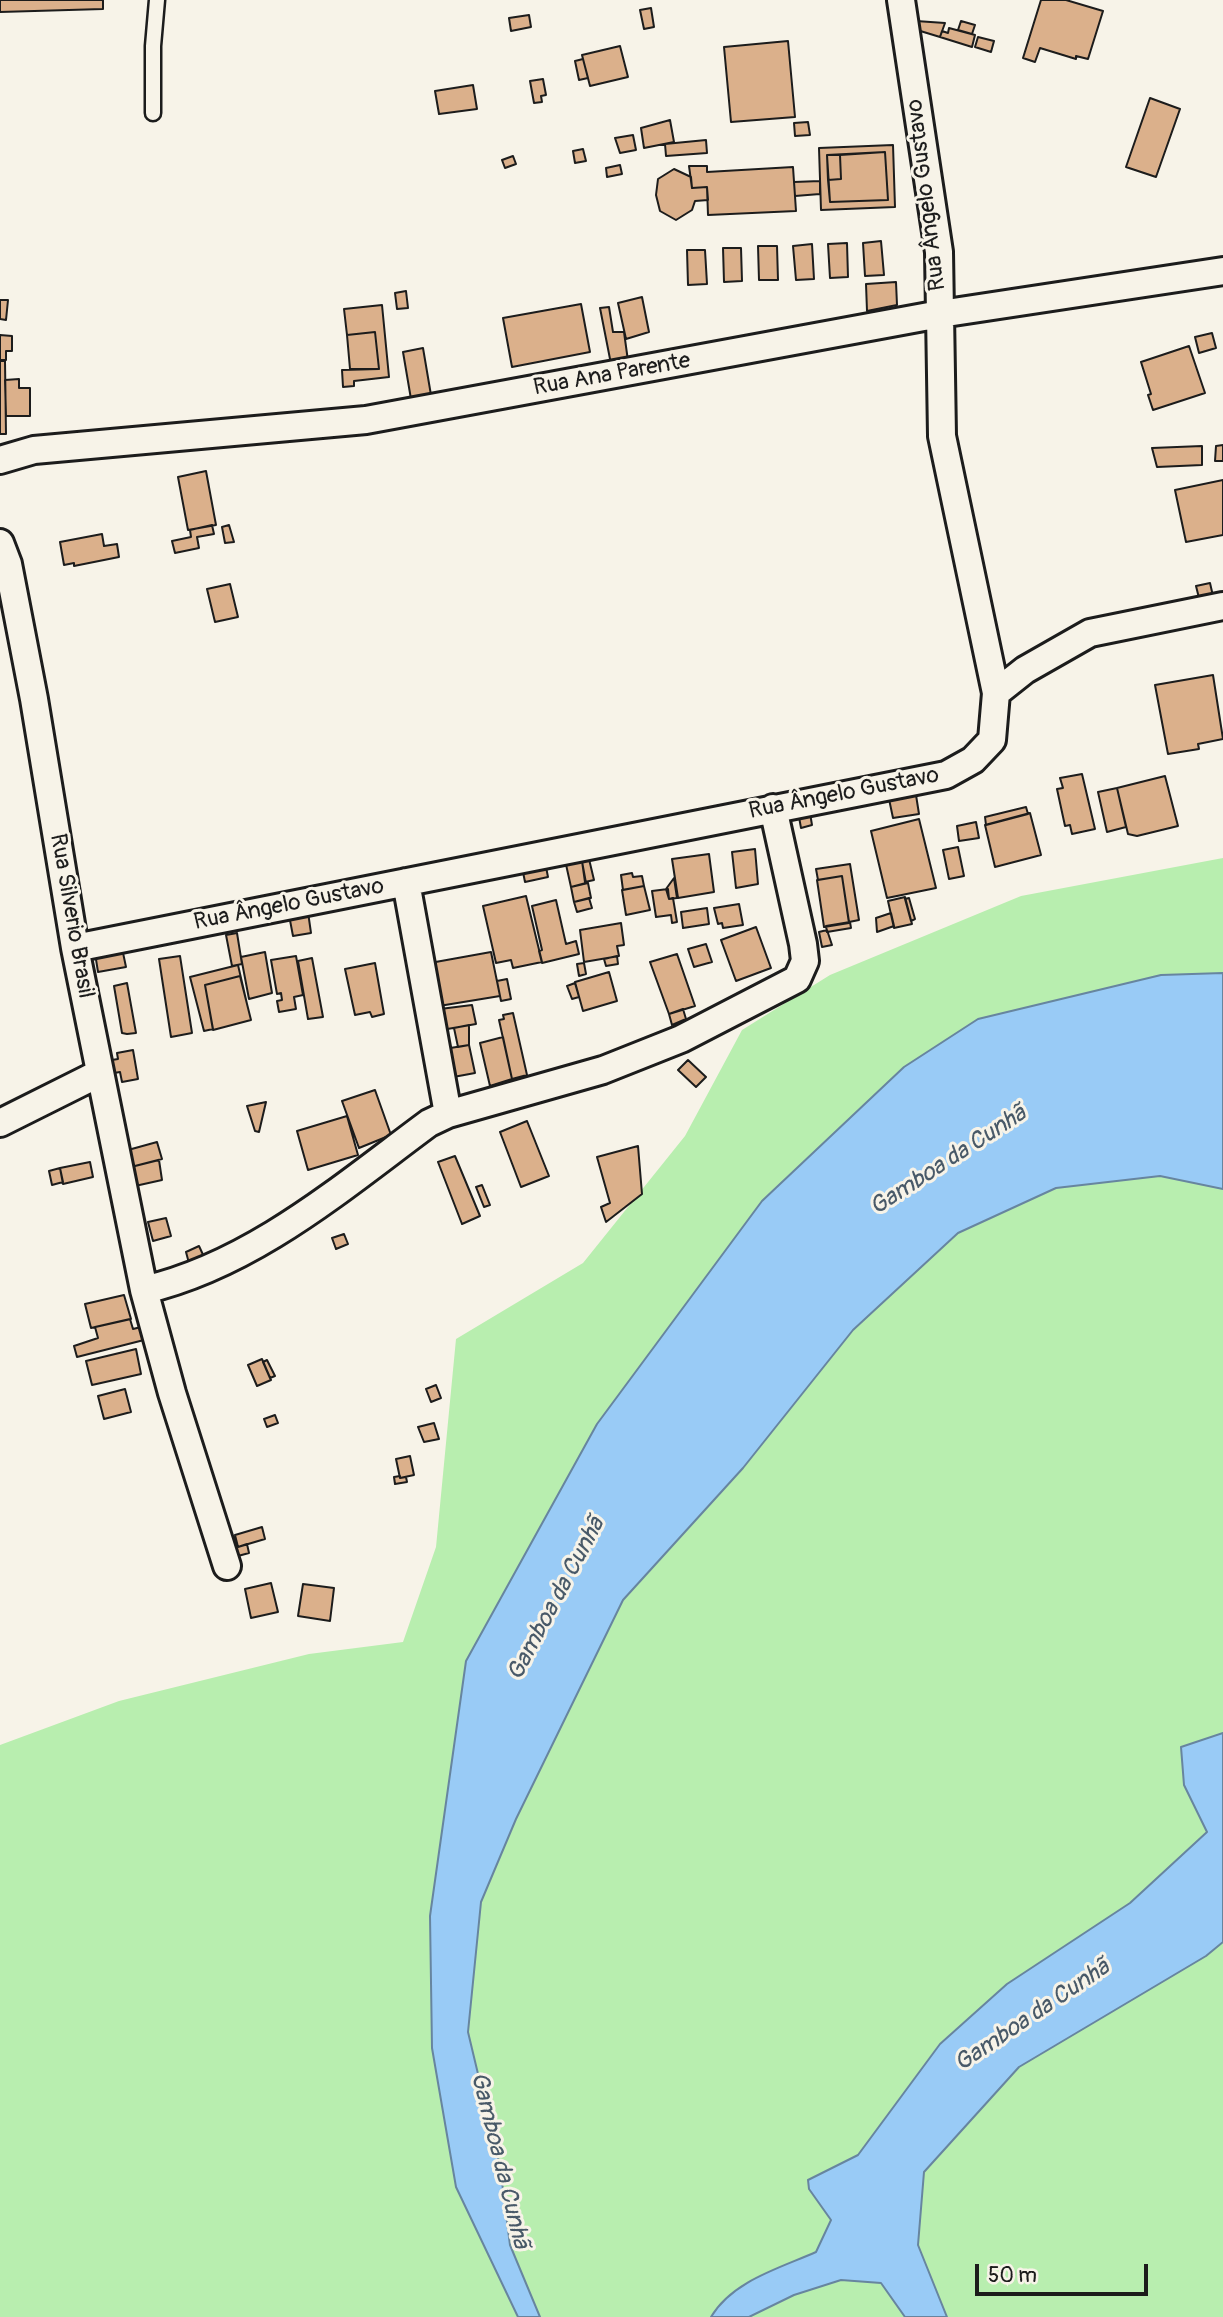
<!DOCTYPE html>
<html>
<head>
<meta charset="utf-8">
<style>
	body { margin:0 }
	#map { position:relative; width:1223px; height:2317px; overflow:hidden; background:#f7f3e8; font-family:Pangolin,sans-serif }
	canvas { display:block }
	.scale { position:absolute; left:975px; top:2264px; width:173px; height:32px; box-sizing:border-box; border:4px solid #1c1c1c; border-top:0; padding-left:9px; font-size:21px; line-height:24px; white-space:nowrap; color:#1c1c1c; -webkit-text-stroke:5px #f7f3e8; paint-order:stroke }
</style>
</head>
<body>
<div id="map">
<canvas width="1223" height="2317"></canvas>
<div class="scale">50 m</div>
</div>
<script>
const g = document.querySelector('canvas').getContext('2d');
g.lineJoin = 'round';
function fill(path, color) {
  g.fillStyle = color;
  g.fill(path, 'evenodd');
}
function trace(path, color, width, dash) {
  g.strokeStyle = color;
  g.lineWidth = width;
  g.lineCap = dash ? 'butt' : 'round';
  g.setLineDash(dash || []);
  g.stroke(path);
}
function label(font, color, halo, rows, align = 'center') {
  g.font = font + ' Pangolin,sans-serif';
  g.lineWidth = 6;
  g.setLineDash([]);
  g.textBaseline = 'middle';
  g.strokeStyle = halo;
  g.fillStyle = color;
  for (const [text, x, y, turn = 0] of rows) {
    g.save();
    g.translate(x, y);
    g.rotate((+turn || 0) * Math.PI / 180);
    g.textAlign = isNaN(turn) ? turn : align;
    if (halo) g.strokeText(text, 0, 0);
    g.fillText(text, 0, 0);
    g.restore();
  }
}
fill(new Path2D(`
	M1223,858v115l-62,2 -183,44 -216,182 -165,223 -131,237 -10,526 62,130h-518v-572l119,-44 190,-47 94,-12 33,-95 20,-208 127,-76 102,-127 57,-106 88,-55 191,-79z
	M1160,1176l63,13v544l-42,15 3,37 23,47 -77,72 -123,80 -67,59 -82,112 -50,25 1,9 22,31 -15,32c-36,16 -84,30 -105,65h-171l-30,-72 -10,-79 -32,-134 13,-130 35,-83 107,-219 120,-132 110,-138 105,-97 98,-45z
	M1223,1942v375h-276l-29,-72 6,-73 95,-105 187,-111z
	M841,2280l40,2 24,35h-156l46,-22z`), '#b8eeaf');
const water = new Path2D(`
	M1223,973v216l-63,-13 -104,12 -98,45 -105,97 -110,138 -120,132 -107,219 -35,83 -13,130 32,134 10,79 30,72h-22l-62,-130 -24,-139 -2,-132 36,-255 131,-237 165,-223 142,-134 74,-48 183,-44z
	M1223,1733v209l-17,14 -187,111 -95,105 -6,73 29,72h-42l-24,-34 -40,-3 -47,15 -45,22h-38c21,-36 69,-49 105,-65l15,-32 -22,-31 -1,-9 50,-25 82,-111 67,-60 123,-81 77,-71 -23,-47 -3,-38z`);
fill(water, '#99cbf6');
trace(water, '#67859f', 2);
const building = new Path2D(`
	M0,0h103v9l-103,3z
	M1041,0h25l37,11 -15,48 -12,-3v3l-36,-11 -5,14 -12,-4z
	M651,8l3,19 -10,2 -4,-19z
	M529,15l2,12 -20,4 -2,-13z
	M916,21l29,2 -5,14 -23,-7z
	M961,21l14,4 -3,9 -14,-4z
	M949,28l26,7 -3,12 -32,-10 2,-6 6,2z
	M978,37l16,4 -3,11 -16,-5z
	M788,41l7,76 -64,5 -7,-75z
	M620,46l8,31 -38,9 -8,-31z
	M583,59l5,19 -9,2 -4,-19z
	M543,79l3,16 -5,1 1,6 -8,1 -4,-22z
	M473,85l4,24 -38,5 -4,-23z
	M1150,98l30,11 -24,68 -30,-10z
	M670,120l4,22 -30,6 -3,-20z
	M808,122l2,13 -15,1 -1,-13z
	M633,135l3,15 -16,3 -5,-15z
	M706,140l1,13 -41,3 -1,-12z
	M893,145l2,62 -74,3 -2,-62zM885,152l3,48 -58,2 -3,-47z
	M583,149l3,12 -11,2 -2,-12z
	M885,152l3,48 -58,2 -2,-22 13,-1 -1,-24z
	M827,155h13l1,24 -13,1z
	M513,156l3,8 -11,4 -3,-8z
	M620,165l2,9 -15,3 -1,-9z
	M689,166h18v6l86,-5 3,44 -88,4 -1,-28 -15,1z
	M674,169l17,8 1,11 15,-1 1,13 -13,1 -3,9 -16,10 -16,-9 -4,-16 2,-16z
	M820,181v13l-25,2 -1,-14z
	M881,241l3,34 -19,1 -2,-33z
	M847,243l1,34 -18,1 -2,-34z
	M812,244l2,35 -18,1 -3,-34z
	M758,246h19l1,34h-19z
	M723,248h18l1,33 -18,1z
	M687,250h18l2,34 -19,1z
	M896,282l1,23 -30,6 -1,-27z
	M406,291l2,17 -11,1 -2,-16z
	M642,297l7,35 -23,7 -8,-36z
	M0,300h8l-2,20 -6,-1z
	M581,304l9,48 -78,15 -9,-49z
	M382,305l7,72 -35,4v5l-11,1 -1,-17 37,-1 -4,-37 -28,3 -3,-26z
	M609,307l4,25h11l4,29 -17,3 -11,-56z
	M375,332l4,37h-29l-3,-34z
	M1212,333l4,15 -17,5 -4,-16z
	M0,335l12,1v15h-6v9h-6z
	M1189,346l16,47 -52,17 -5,-15 3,-1 -10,-32z
	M423,348l9,53 -20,4 -9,-53z
	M0,361h5l1,73h-6z
	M19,379v9h11v28h-24l-1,-36z
	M1223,445v16h-8l1,-15z
	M1202,446v19l-45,2 -5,-19z
	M206,471l10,54 -28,5 -10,-53z
	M1223,480v55l-37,7 -11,-52z
	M212,525l2,9 -17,3 2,11 -24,5 -3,-12 19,-4 -1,-7z
	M229,525l5,17 -9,1 -3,-16z
	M102,534l2,12 13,-2 2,13 -45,9v-3l-10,2 -4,-23z
	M1210,583l3,13 -14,2 -3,-12z
	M230,584l8,33 -23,5 -8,-33z
	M1213,675l10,64 -25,5 1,5 -31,5 -13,-69z
	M1082,774l13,55 -23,5 -2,-9 -5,1 -8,-37 6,-1 -3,-10z
	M1165,776l13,50 -41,10 -9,-2 -11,-46z
	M1117,788l9,39 -19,5 -9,-40z
	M916,795l3,19 -26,4 -4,-19z
	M1026,807l2,7 -42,11 -1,-8z
	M810,813l2,12 -11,3 -2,-11z
	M1030,813l11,42 -46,12 -10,-42z
	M919,819l17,69 -49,10 -16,-67z
	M976,822l3,16 -20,3 -2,-15z
	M958,847l6,29 -15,3 -6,-29z
	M755,849l3,35 -22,4 -4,-36z
	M709,854l5,38 -36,6 -6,-39z
	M581,856l5,27 -15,4 -6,-27z
	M589,859l5,21 -9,2 -3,-21z
	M545,862l3,15 -23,5 -3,-15z
	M850,864l9,56 -10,2 -7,-46 -24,4 -2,-11z
	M632,873l1,4 9,-1 2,10 -21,4 -2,-15z
	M842,876l7,47 -25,4 -7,-47z
	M674,878l3,20 -8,1 -3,-10z
	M588,883l3,15 -17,4 -3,-15z
	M644,886l6,24 -24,5 -4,-25z
	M668,889l1,10 4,-1 4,24 -5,1 -1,-8 -15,2 -4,-26z
	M526,896l16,66 -29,6 -2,-8 -15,3 -13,-57z
	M905,897l7,27 -18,4 -6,-27z
	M589,898l3,10 -15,4 -3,-10z
	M909,898l6,21 -4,2 -6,-22z
	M556,900l10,44 10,-3 3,13 -37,9 -3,-12 3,-1 -10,-44z
	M739,904l4,21 -20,3 -1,-5 -4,1 -4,-16z
	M707,908l2,16 -26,4 -2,-16z
	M308,912l3,21 -18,3 -4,-21z
	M891,913l3,13 -17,6 -1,-14z
	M850,922l1,6 -24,4 -1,-6z
	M621,923l3,22 -7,1 2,10 -35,6 -4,-32z
	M756,927l15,41 -35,13 -15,-41z
	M827,930l5,15 -10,2 -3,-15z
	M237,933l5,31 -10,2 -6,-31z
	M706,944l6,18 -18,5 -6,-18z
	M122,948l4,19 -28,5 -3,-19z
	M265,952l7,41 -23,6 -8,-42z
	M491,952l9,44 -61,10 -9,-43z
	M677,954l18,52 -26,8 -19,-52z
	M180,956l12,77 -21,4 -12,-78z
	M296,956l7,39 -9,2 2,12 -17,3 -2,-11 5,-1 -1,-7 -4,1 -6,-34z
	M617,956l1,8 -12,2 -2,-7z
	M312,958l11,59 -15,2 -10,-58z
	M375,963l9,51 -12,3 -2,-5 -15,3 -10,-46z
	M584,963l2,11 -7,2 -2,-12z
	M238,965l9,39 -7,-28 -35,9 8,44 -9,2 -14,-54z
	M609,972l8,29 -34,10 -8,-29z
	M240,976l11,44 -38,10 -8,-45z
	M507,979l4,20 -10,2 -4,-20z
	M127,983l9,50 -9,1 -5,-1 -8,-47z
	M575,983l4,14 -7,2 -5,-13z
	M472,1005l4,19 -40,7 -4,-21z
	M683,1009l3,10 -14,6 -3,-11z
	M513,1013l14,62 -15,4 -13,-59 5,-1 -1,-4z
	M469,1025v20l-11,2 -4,-19z
	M503,1037l9,42 -22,7 -10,-43z
	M469,1045l6,28 -27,5 -4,-29z
	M133,1050l5,29 -16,3 -2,-10 -6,1 -2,-13 6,-1 -1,-6z
	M688,1060l18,17 -10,10 -18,-17z
	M375,1090l16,45 -32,13 -17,-47z
	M266,1102l-7,30 -4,-1 -8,-25z
	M347,1116l11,39 -50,15 -11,-39z
	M527,1121l22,55 -28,11 -21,-55z
	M157,1142l5,17 -31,8 -3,-17z
	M638,1146l4,48 -36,28 -5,-15 9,-4 -13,-46z
	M455,1156l25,60 -18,8 -24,-62z
	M159,1160l3,20 -27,6 -4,-19z
	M90,1162l3,15 -30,7 -3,-16z
	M60,1168l3,14 -11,3 -3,-14z
	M482,1185l8,20 -6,2 -8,-20z
	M166,1218l5,18 -18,5 -5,-19z
	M344,1234l4,10 -12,5 -4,-11z
	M199,1246l6,13 -15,8 -4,-15z
	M124,1295l7,24 -40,9 -6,-24z
	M130,1319l3,10 8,-2 3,13 -67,17 -3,-11 24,-8 -3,-11z
	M136,1349l5,25 -49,11 -6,-24z
	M262,1359l9,21 -14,6 -9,-21z
	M267,1360l8,16 -5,2 -7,-16z
	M436,1385l5,13 -10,4 -5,-13z
	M125,1389l6,23 -27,7 -6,-23z
	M275,1415l3,8 -11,4 -3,-8z
	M434,1423l5,16 -15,3 -6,-15z
	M410,1456l4,19 -14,3 -4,-19z
	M400,1476v2l6,-1 1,5 -12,2 -1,-7z
	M262,1527l3,12 -27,8 -3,-12z
	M235,1537l3,10 9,-3 2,9 -11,3 -7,-18z
	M271,1583l7,29 -27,6 -6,-29z
	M303,1584l31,4 -4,33 -32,-5z`);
fill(building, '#dbb08b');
trace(building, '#1c1c1c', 2);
const lane = new Path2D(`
	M153,113v-67l4,-46`);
const street = new Path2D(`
	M0,460l34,-10 332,-30 574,-106 283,-43
	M0,543l8,21 26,135 41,249 69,342 28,103 55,173
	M996,693l29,-23 65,-37 133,-27
	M406,882l42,232
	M75,948l871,-173 27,-15 19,-20 4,-47 -54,-257 -3,-184 -38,-252
	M0,1123l100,-50
	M144,1290c108,-25 197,-102 285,-167l19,-9 155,-44 78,-31 116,-60 8,-18 -2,-17 -30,-136`);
trace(lane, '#1c1c1c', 19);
trace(street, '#1c1c1c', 32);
trace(lane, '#f7f3e8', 14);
trace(street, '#f7f3e8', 26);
label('23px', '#1c1c1c', '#f7f3e8', [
	["Rua Ângelo Gustavo",927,195,-97],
	["Rua Ana Parente",612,375,-10],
	["Rua Ângelo Gustavo",844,794,-11],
	["Rua Ângelo Gustavo",289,905,-11],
	["Rua Silverio Brasil",71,916,80]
]);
label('italic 24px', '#485968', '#f7f3e8', [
	["Gamboa da Cunhã",949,1161,-33],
	["Gamboa da Cunhã",557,1599,-62],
	["Gamboa da Cunhã",1033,2016,-34],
	["Gamboa da Cunhã",499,2161,76]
]);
</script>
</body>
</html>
